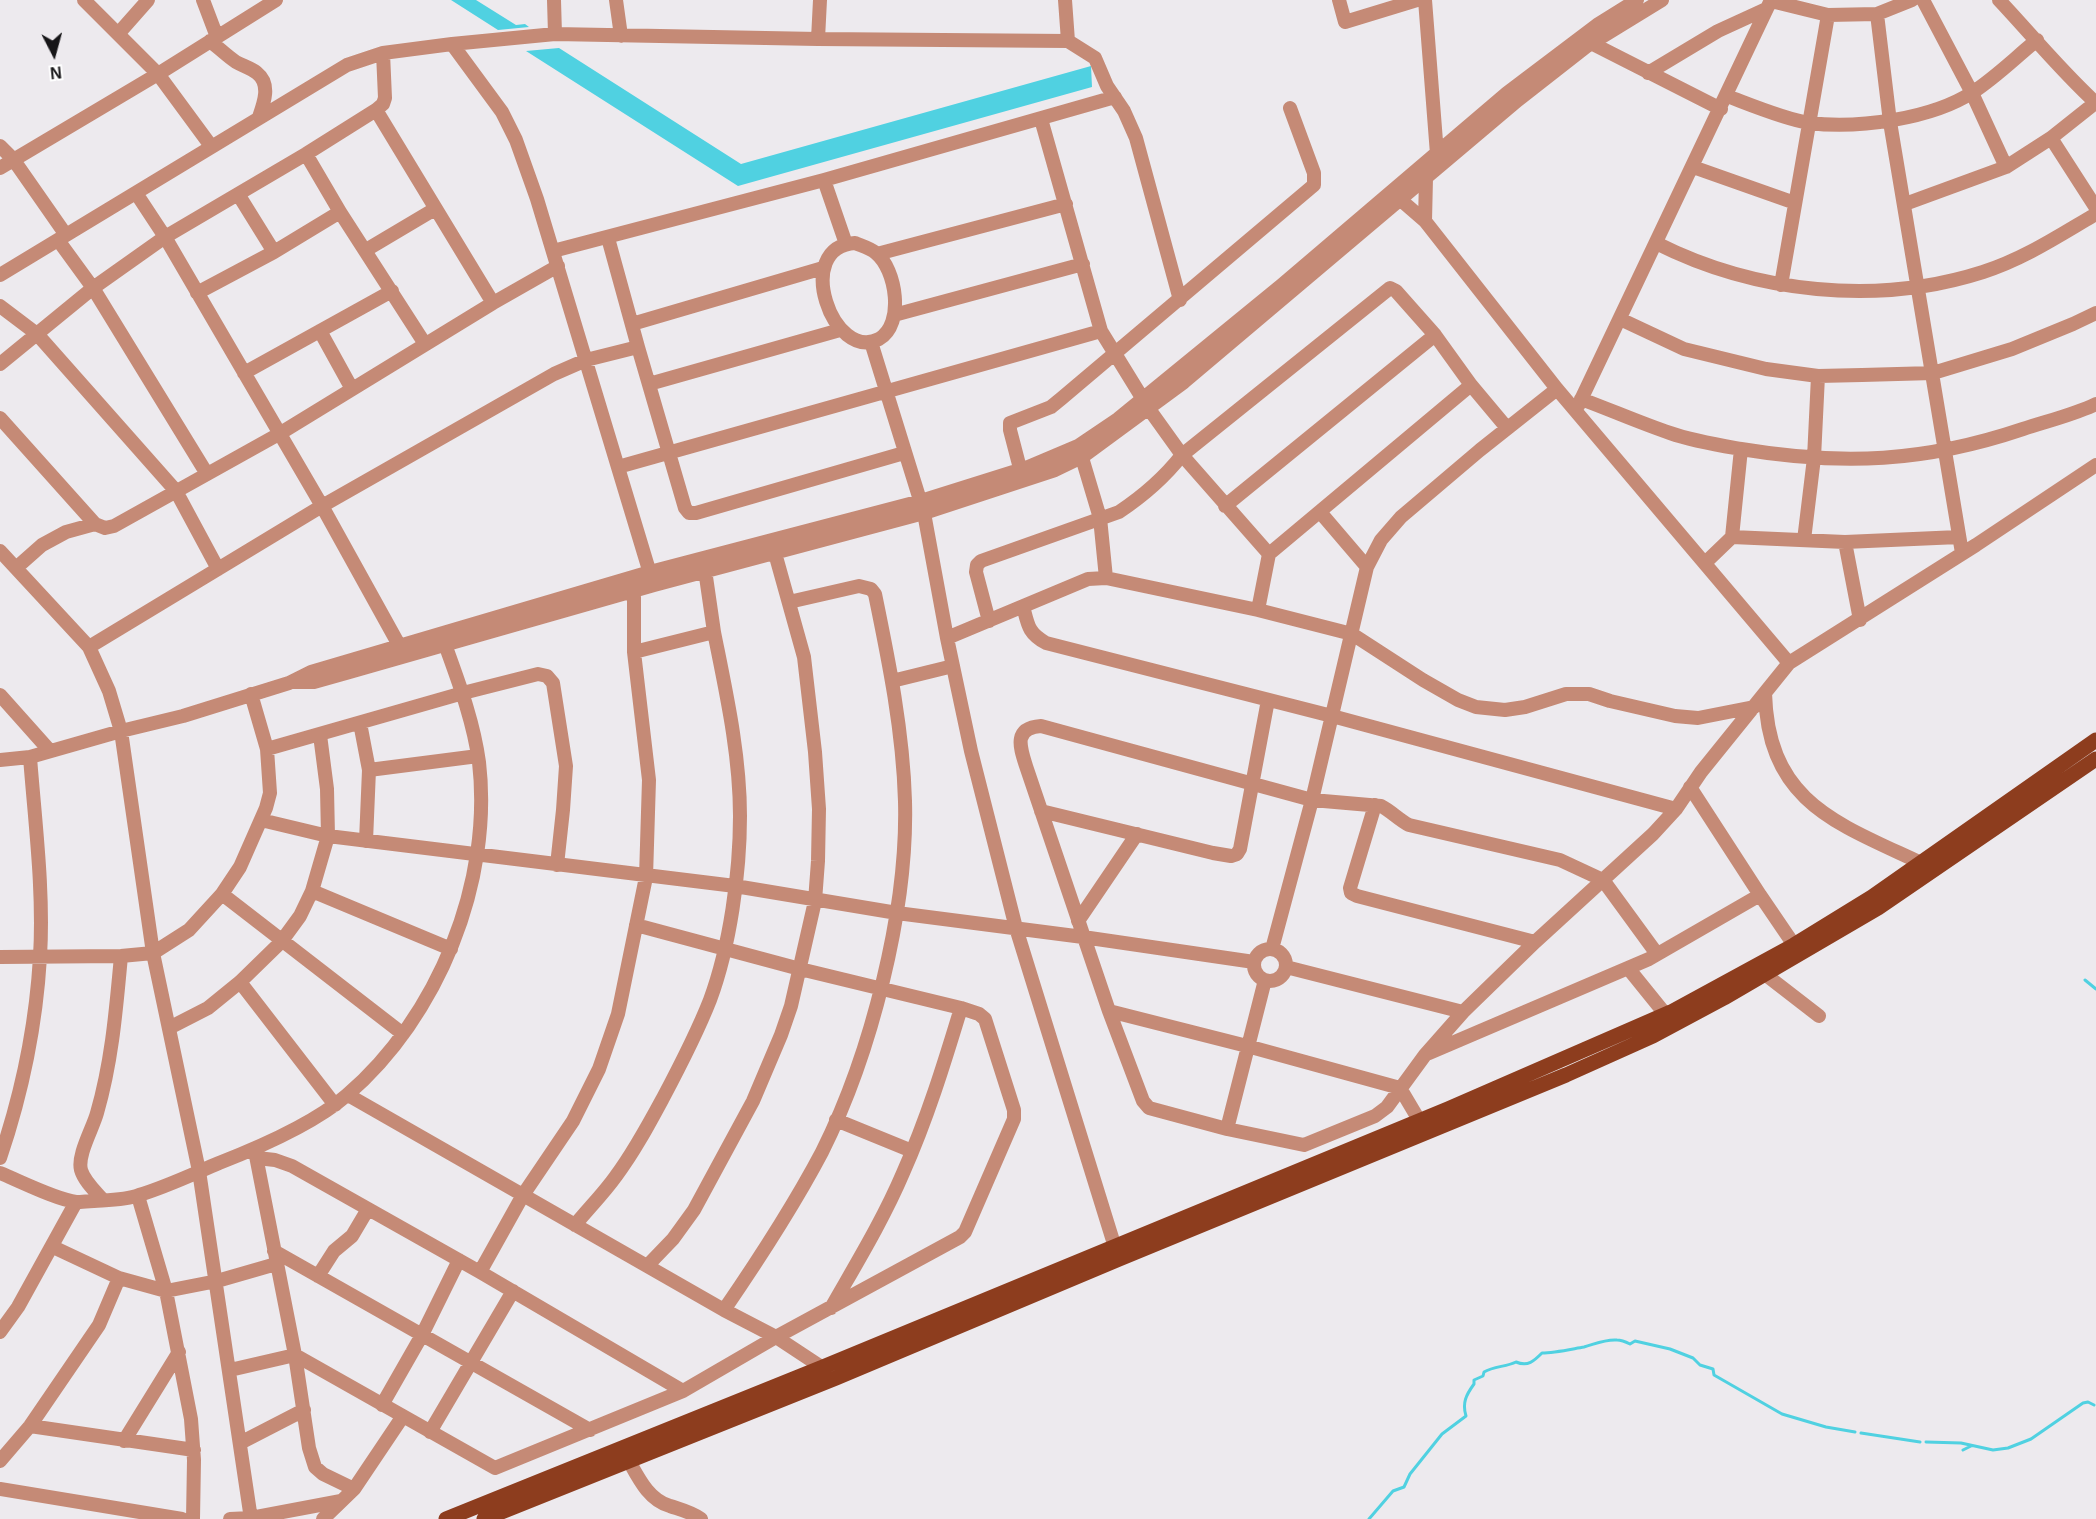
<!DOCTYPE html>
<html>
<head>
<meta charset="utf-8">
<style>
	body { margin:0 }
	#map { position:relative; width:2096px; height:1519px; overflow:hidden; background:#edeaee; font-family:Helvetica,sans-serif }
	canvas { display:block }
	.north { position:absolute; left:24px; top:24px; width:60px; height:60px; -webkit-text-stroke:4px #fff; paint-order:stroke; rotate:174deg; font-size:16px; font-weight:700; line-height:24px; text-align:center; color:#161517 }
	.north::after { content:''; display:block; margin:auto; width:21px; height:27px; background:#161517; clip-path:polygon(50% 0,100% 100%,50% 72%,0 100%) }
</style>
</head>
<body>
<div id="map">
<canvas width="2096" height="1519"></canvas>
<div class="north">N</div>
</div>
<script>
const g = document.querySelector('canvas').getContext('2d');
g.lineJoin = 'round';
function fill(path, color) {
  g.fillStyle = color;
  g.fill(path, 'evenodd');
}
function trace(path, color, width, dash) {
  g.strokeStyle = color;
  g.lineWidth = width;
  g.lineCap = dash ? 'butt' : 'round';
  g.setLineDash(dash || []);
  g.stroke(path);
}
fill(new Path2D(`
	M451,0h25l40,25 9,-1 4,3 -31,3z
	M559,48l182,116 350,-98 1,21 -354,99 -212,-135z`), '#50d1e1');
trace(new Path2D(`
	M2085,980l11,9
	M1861,1433l59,9
	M1926,1442l35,1 32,7 15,-2 23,-9 52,-36 5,-1 6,3
	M1963,1450l8,-4
	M1369,1519l24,-28 11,-4 6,-13 32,-40 24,-18c-4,-13 0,-21 8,-32v-4l9,-4 1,-4c10,-6 22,-5 32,-10 12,5 18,-1 26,-9 12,0 30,-4 42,-6 11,-3 21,-8 33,-7 5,0 9,2 13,4l5,-3 35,8 23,9 7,7 13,4 1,6 68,39 44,13 29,5`), '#50d1e1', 3);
trace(new Path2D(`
	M84,0l74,74 53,72
	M203,0l14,37
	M554,0l1,34
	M616,0l5,36
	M1065,0l3,41
	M1339,0l6,22 72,-22
	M1425,0l12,154
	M1923,0l49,93 34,74
	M1999,0c32,34 62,71 97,103
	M1771,1l57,14 49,-1 35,-14
	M1877,14l13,108 72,431
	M118,34l30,-34
	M818,39l2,-39
	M210,41c9,7 17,15 26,21 7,4 15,6 21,11 14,11 7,30 2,44
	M1591,43l130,66
	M452,44l103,-10 263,5 250,2 27,17 12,28 17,25 12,27 44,162
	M1648,73l70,-42 48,-22
	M1727,96c24,9 57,23 82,27 49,6 123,-4 164,-31 23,-15 43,-35 64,-52
	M1041,119l60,212 48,78 33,46 87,99
	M2051,138l45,70
	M0,146l13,13 53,76
	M1693,167l102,36
	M0,168l158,-94 118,-74
	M824,180l22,64
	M136,193l29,44 157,269 77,139
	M238,194l36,58
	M1395,195l30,26 132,168 232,274
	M1905,204l101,-37 45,-29 44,-35
	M340,212l85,132
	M1425,221l1,-43
	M608,238l30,109 47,161 4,5h7l208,-60
	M58,240l35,48 114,186
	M855,243c7,3 15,5 21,10 20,16 29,71 3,86 -46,24 -87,-92 -24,-96z
	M1656,243c99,50 221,63 327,29 41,-13 77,-37 113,-58
	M366,250l69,-41
	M553,251l271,-71 291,-83
	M877,254l189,-50
	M0,275l347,-210 36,-12 69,-9 50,68 14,28 21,59 115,381
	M1781,285l47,-270
	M197,293l77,-41 66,-40 -34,-58
	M493,303l65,-37
	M0,306l37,28 139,157 42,78
	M894,315l189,-51
	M1620,319l64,30 82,20 52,7 44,-1 71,-2 79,-24 61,-25 23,-11
	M632,324l191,-56
	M320,331l32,58
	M871,342l53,171 23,125 24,113 45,177 102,329
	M0,364l93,-76 72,-51 141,-83 70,-44 7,-6 2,-6 -2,-45
	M244,373l148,-82
	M649,384l191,-54
	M1581,399c30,11 59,24 89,34 23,8 48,12 71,16 102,17 184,13 282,-20 24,-8 50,-14 73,-25
	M1578,406l193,-406
	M0,418l95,106 10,4 9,-2 165,-92 214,-131 -117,-193
	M1080,451l20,67 6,60
	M618,467l483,-136
	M1022,476l-12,-46v-7l41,-16 11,-9 252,-213v-12l-24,-65
	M1225,506l210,-171
	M1320,512l47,55
	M1732,537l113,5 114,-5
	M1804,540l10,-82 4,-82
	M1845,542l15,78
	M0,551l89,96 20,44 12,40 32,222 46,218 52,348
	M704,563l10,69
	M1705,563l27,-26 9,-88
	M16,568l26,-23 24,-13 29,-8
	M1023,606c5,19 5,27 23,37l286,73 344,93
	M1258,610l11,-56 202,-169
	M989,621l-13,-49 1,-7 4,-4 138,-49c24,-16 45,-34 63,-57l208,-167 6,3 39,44 36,50 36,43
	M947,638l141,-59 18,-1 152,32 94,24 71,46 35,20 18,7 29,3 20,-3 41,-13h23l21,7 65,15 23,2 56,-11
	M89,647l233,-141 232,-132 32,-14 52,-13
	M892,681l61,-15
	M294,682h20l32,-9 308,-88 270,-72 131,-43 27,-13 102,-75 334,-282 69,-54 75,-46
	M1765,693c3,109 71,130 156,170
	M0,695l50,56
	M360,723l9,47 -3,71
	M267,749l196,-56 75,-19 9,2 6,7 13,83 -3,44 -6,55
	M0,760l30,-3 91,-26 62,-15 106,-33 22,-11 339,-100 271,-71 105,-33 52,-22 40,-27 164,-134 225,-192 90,-68 40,-25
	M369,770l109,-14
	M1690,787l70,108 34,50
	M1375,805l-25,83 1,5 6,3 178,46
	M1041,811l172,42 18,3 6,-2 3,-5 28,-149
	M261,820l67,16 407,50 162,27 186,24 171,25
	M312,891l139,58
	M222,894l181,140
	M1078,921l59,-87
	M1254 965a16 16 0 1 1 32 0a16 16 0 1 1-32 0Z
	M1272,949l40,-149 55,-233 14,-27 20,-23 79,-67 77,-61
	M1657,954l-54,-74 -43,-20 -151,-35c-10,-5 -18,-14 -28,-19l-69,-6 -271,-74c-28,2 -21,21 -15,40l83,245 34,90 6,7 78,21 77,16 71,-29 12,-9 38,-52 38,-43 72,-70 118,-108 23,-25 25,-37 88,-109 187,-118 120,-80
	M0,957l121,-1 32,-3 36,-23 33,-36 18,-27 26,-59 4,-15 -3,-44 -16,-55
	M1286,967l177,45
	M1628,968l38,47
	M1766,975l53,41
	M240,982l95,123
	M1109,1011l138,35 153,42 19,32
	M169,1028l39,-20 32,-26 41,-40 19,-26 12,-25 16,-55 -1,-47 -7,-54
	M1429,1053l220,-94 111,-64
	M348,1095l376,215 52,27 53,35
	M836,1120l76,31
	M1227,1129l38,-149
	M255,1151l40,204 14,93 6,19 8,7 31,15
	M0,1158c22,-65 36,-132 40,-201 4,-66 -5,-134 -10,-200
	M257,1158l18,2 17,6 188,106 203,119
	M0,1173c20,8 55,26 76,29 6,0 13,-1 18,-1 15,-1 32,-1 45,-6 27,-8 54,-21 80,-32 41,-16 95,-39 128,-68 91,-78 146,-213 132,-333 -6,-44 -22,-84 -37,-126
	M138,1196l28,95 25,128 3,41 -1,59
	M103,1200c-7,-8 -19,-19 -22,-30 -4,-15 12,-42 16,-57 15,-52 19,-103 24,-157
	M575,1225c13,-16 29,-32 41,-49 18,-24 33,-52 47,-78 17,-32 34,-65 47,-98 20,-54 30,-127 30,-184 0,-62 -14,-124 -26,-184l-80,20v-68
	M53,1247l66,31 47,13 51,-10 59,-17
	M274,1251l316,179
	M648,1265l25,-26 21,-29 59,-109 28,-66 10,-29 24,-105 3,-40 1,-52 -4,-57 -11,-95 -31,-111
	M480,1272l43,-77 50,-74 26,-52 19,-55 28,-137 3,-97 -15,-128
	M318,1276l16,-25 18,-15 16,-27
	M831,1308c25,-44 52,-88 72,-135 24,-54 41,-109 58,-165
	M724,1310c35,-51 69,-103 98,-158 49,-98 86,-242 83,-351 -2,-70 -16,-139 -30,-207l-4,-5 -12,-3 -70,16
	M0,1332l18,-25 58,-105
	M230,1370l65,-15 200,113 188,-77 93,-54 184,-100 5,-5 49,-113v-9l-29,-91 -6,-5 -18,-6 -161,-39 -164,-44
	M382,1405l40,-70 37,-75
	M30,1426l164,24
	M430,1432l83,-141
	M124,1441l55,-89
	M240,1443l64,-33
	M0,1461l30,-35 69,-101 20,-47
	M629,1461c10,18 20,39 41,45 12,4 21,6 31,13
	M0,1489l182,30
	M230,1519l21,-1 90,-17
	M323,1519l31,-30 49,-73`), '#c58a76', 14);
trace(new Path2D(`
	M446,1519l377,-152 625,-258 223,-97 123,-67 78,-48 224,-157
	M484,1519l352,-141 283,-119 447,-184 87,-39 71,-38 154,-90 218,-149`), '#8d3d1e', 15);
</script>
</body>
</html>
